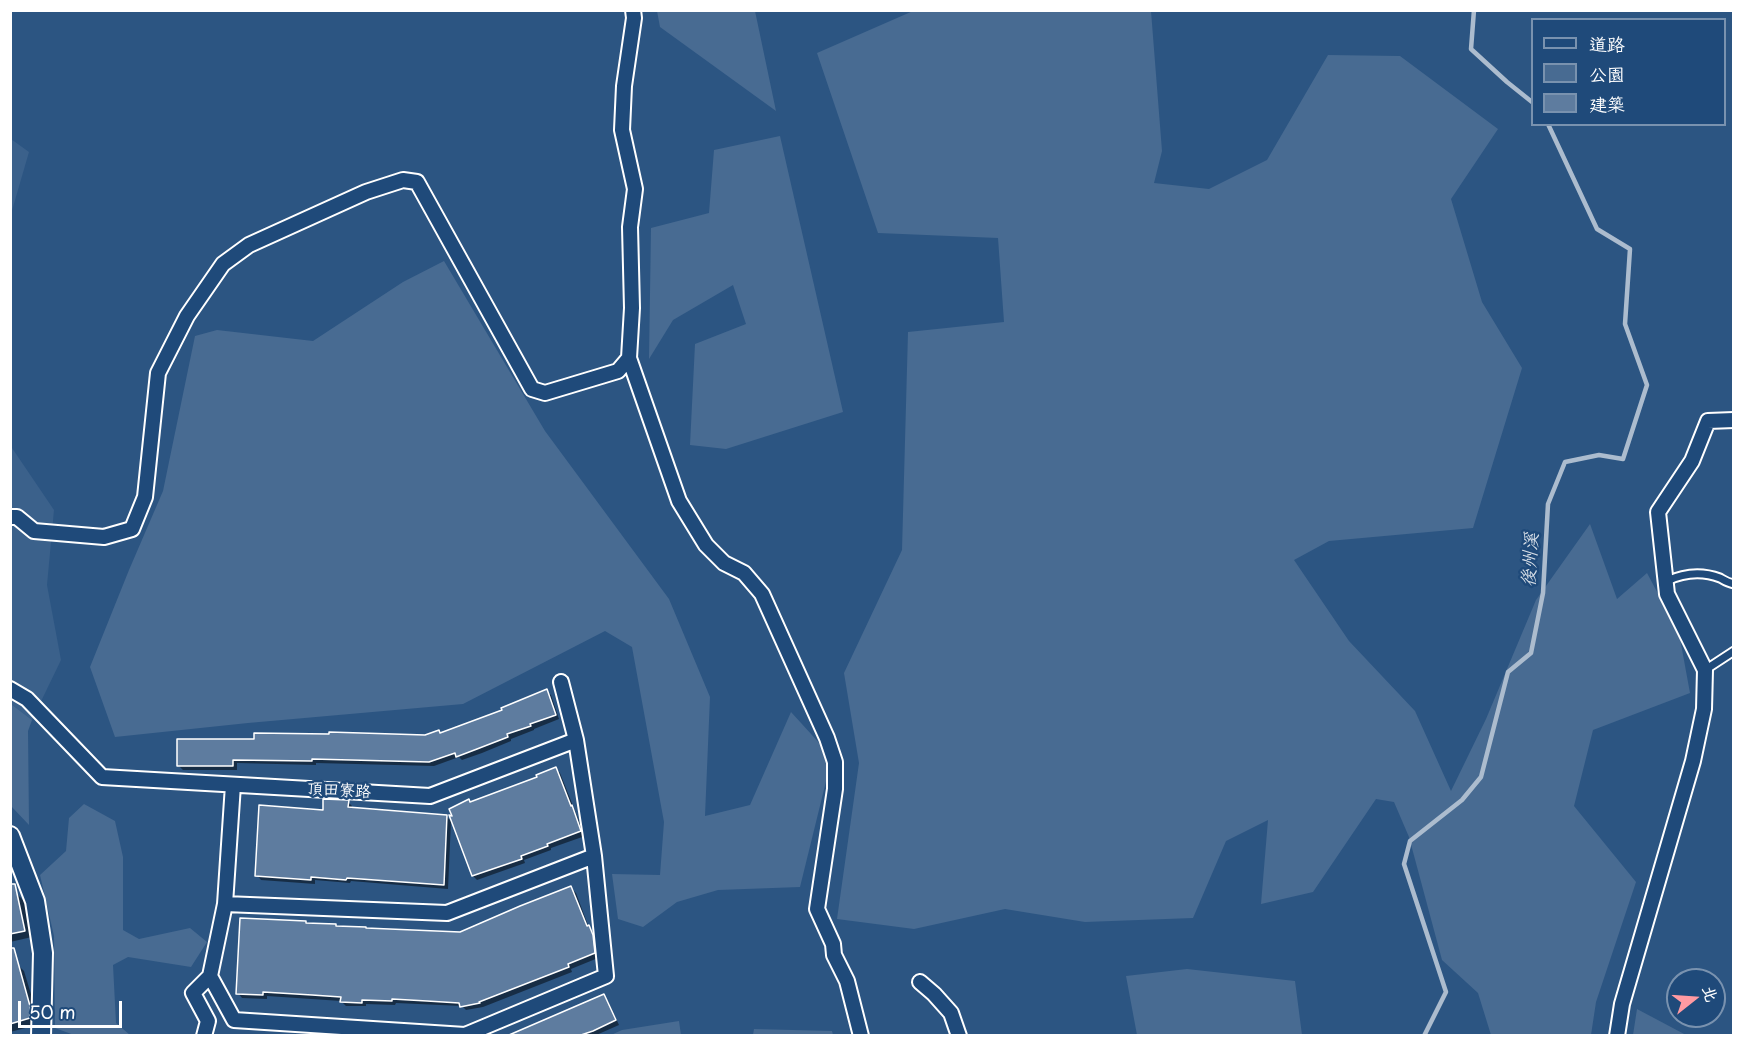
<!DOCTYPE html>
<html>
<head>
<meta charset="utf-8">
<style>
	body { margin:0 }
	#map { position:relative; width:1744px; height:1046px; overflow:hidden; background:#2c5582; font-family:"Playpen Sans","LXGW WenKai TC",sans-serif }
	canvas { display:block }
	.frame { position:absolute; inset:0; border:12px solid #fff; pointer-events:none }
	.legend { position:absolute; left:1531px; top:18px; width:195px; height:108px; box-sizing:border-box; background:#1f4a7a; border:2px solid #7992af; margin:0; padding:8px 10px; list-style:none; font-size:18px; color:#fff }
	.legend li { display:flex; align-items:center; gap:12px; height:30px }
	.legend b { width:30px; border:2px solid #7992af }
	.north { position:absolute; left:1666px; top:968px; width:60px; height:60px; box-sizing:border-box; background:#1f4a7a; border:2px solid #7992af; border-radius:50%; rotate:73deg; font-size:16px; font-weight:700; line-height:24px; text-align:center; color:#fff }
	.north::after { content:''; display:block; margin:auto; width:21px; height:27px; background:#ff9aa2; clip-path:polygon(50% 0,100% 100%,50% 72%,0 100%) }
	.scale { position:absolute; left:18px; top:1001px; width:104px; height:27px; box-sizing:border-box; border:3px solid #fff; border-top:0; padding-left:8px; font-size:18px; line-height:21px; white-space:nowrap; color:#fff; -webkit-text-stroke:4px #1f4a7a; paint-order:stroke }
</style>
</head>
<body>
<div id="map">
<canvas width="1744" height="1046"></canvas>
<div class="frame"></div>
<ul class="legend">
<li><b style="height:8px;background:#1f4a7a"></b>道路</li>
<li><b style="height:16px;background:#486b92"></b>公園</li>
<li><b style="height:16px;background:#5e7c9f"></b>建築</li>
</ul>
<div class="north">北</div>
<div class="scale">50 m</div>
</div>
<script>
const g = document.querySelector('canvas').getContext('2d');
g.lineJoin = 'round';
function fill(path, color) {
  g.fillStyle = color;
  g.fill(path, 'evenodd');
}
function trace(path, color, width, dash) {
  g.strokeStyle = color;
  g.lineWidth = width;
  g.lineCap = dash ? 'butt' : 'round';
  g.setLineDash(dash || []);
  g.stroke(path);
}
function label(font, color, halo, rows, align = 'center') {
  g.font = font + ' "Playpen Sans","LXGW WenKai TC",sans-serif';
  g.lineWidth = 5;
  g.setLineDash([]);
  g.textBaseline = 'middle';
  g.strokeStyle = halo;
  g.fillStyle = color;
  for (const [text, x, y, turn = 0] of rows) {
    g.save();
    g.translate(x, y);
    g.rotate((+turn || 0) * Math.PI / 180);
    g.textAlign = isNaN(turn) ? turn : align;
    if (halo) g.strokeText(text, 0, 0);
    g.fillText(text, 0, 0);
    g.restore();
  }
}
fill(new Path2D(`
	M11,139l18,13 -18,62z
	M10,445l44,65 -7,75 14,75 -29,60 -21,-16z`), '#3b618b');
fill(new Path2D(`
	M657,11h98l21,100 -116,-84z
	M913,11h238l11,140 -8,32 55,6 58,-29 61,-105 72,1 98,73 -47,70 31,103 40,66 -49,160 -144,13 -35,19 55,81 66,70 36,80 35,-72 50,-119 54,-76 27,75 30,-26 32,60 11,60 -97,37 -19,76 62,76 -40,120 -5,33h-100l-13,-42 -36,-33 -33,-123 -15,-35 -18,-3 -63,93 -52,12 7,-84 -42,21 -33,77 -108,4 -80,-13 -91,20 -77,-10 22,-156 -15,-90 58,-123 6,-218 96,-10 -6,-84 -120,-5 -61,-180z
	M780,136l63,276 -117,37 -36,-4 5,-101 51,-20 -13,-39 -60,35 -24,39 2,-131 58,-15 5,-63z
	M444,261l101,170 124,168 41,98 -5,119 45,-11 41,-93 41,45 -32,130 -82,3 -41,12 -34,25 -25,-8 -6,-45 48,1 4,-53 -32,-175 -27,-16 -142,73 -215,19 -133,14 -25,-70 39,-97 34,-79 32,-155 22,-6 96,11 90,-59z
	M11,704l21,16 -4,11 1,94 -18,-19z
	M84,804l31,17 8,36v73l16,9 51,-11 17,14 -16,25 -63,-10 -15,8 3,58 14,12h-56l-19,-7 -1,-92 -14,-61 26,-24 3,-33z
	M1187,969l108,12 7,54h-165l-11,-59z
	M1637,1009l49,26h-53z
	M679,1021l2,14h-70l11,-5z
	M754,1029l78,2 1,4h-80z`), '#486b92');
fill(new Path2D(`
	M546,691l5,4 8,24 -25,10v1l-23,9v2l-29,12 -20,7 -3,-3 -25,9 -118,-3v2l-79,-2v7h-54l-5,-5 247,-29 14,-4 3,2 61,-23z
	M556,769l4,4 25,63 -34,12v2l-27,10 1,3 -48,17 -4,-4 -2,-73 67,-25z
	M348,802l4,4v3l95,8 4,4 -3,68 -97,-8 -1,2 -35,-3v4l-54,-4 -4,-5 67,-64z
	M571,888l5,5 13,35 4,4 4,9 1,17 -27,11 1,3 -89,35 -17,3 -4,-4 -66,-3 -1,2 -29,-1v2h-20l-5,-5 -74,-5v3l-25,-1 -4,-5 69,-69 29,2 2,1 122,6z
	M17,894l7,7 8,36 -22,5v-47z
	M17,964l7,7 13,43v11l-27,7v-66z
	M604,996l4,5 11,24 -25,11h-82z`), '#0007');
trace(new Path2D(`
	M1474,10l-3,39 36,33 25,20
	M1424,1036l22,-44 -42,-128 6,-23 52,-41 19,-23 27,-105 23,-19 12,-60 5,-89 17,-42 34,-7 24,4 24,-74 -22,-61 5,-75 -33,-20 -49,-105`), '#acbcce', 4.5);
const building = new Path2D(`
	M547,689l9,26 -26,9 1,2 -24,8 1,3 -31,12 -21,8 -1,-4 -26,9 -117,-3v2l-79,-1v6h-56v-27h77v-6l75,1v-2l96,3 14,-5 1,3 62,-23 -1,-2z
	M556,767l15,39 1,-1 9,26 -34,13 1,2 -27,10 1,3 -50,17 -23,-61 3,1 -3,-7 20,-10 1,3 67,-25 -1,-2z
	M323,799l26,1 -1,7 99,8 -3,70 -97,-7 -1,2 -35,-3v3l-56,-4 4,-71 64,5z
	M10,884h5l10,47 -15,3z
	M571,886l16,40 2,-1 4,10 2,18 -27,11 1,3 -90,35 1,1 -20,4 -1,-4 -32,-2 -35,-2v2l-30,-1v3l-22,-1 1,-5 -29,-2 -49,-3v3l-27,-1 4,-76 66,3v2l30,1v2l30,1v1l94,4 60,-26z
	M10,948h4l16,58v12l-20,6z
	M604,994l12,26 -23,11 -12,4h-72z`);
fill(building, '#5e7c9f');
trace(building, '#fff', 1.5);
const service = new Path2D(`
	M1667,581c17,-8 34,-10 53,-3 5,3 8,5 14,6
	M1705,670l29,-19`);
const minor = new Path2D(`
	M629,358l50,143 27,44 18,18 20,10 18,21 65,144 8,24v27l-18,120 16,35 1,11 13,26 14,55
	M10,517h7l17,14 70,6 28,-8 13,-32 13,-124 29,-57 36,-52 26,-19 117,-53 37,-12 14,2 115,207 13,4 73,-22 11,-13 3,-50 -2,-81 5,-38 -13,-59 2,-44 10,-68 -1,-8
	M561,682l15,58
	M10,689l17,10 75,78 328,19 146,-56 18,116 12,120 -141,59 -231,-15 -24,-44
	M225,904l222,9 147,-57
	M920,982l14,12 17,19 8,23
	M204,1036l4,-15 -15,-28 17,-17 15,-72 8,-119
	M1617,1036l5,-32 71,-243 11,-52 1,-39 -38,-76 -9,-82 34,-51 16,-40 26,-1`);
const tertiary = new Path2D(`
	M10,836l25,65 8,52 -2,83`);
trace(service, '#fff', 11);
trace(minor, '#fff', 18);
trace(tertiary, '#fff', 22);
trace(service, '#1f4a7a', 7);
trace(minor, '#1f4a7a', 14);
trace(tertiary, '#1f4a7a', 18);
label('16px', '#fff', '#1f4a7a', [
	["頂田寮路",339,791,3]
]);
label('italic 18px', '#d5dde6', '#1f4a7a', [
	["後州溪",1531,560,-86]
]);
</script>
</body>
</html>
